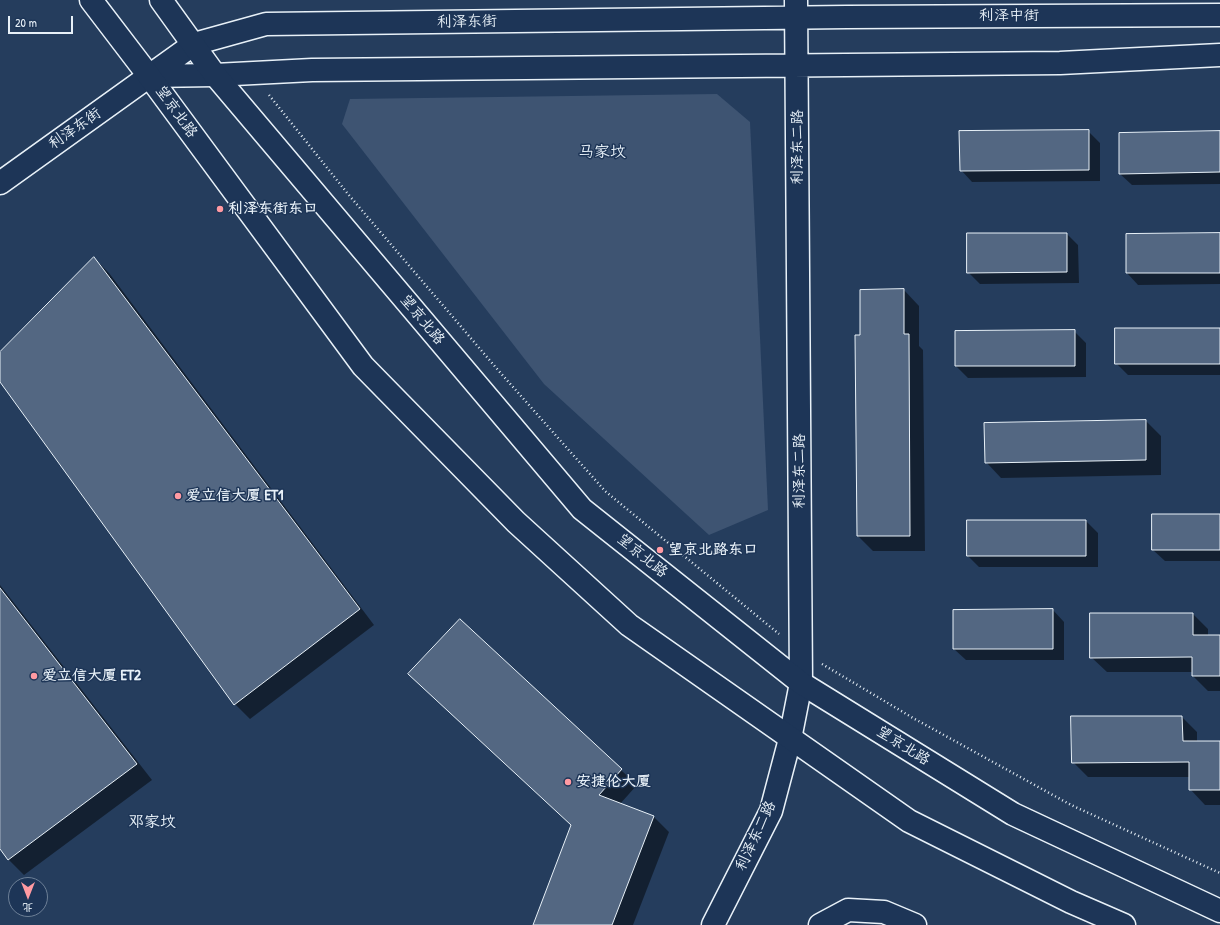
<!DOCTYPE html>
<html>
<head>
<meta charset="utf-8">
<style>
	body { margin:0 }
	#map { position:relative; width:1220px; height:925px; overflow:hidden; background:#253d5d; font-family:"Patrick Hand","LXGW WenKai TC",sans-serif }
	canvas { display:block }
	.north { position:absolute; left:8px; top:877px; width:40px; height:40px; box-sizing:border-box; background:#1d3557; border:1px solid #6e8097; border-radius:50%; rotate:180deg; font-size:11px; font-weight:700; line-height:16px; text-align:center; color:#e8f1f8 }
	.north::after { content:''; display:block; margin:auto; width:14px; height:18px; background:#ff9aa2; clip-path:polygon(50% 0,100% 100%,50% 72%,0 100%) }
	.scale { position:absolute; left:8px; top:16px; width:65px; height:18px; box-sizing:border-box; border:2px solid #e8f1f8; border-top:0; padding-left:5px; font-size:12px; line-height:14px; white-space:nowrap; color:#e8f1f8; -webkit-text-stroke:3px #1d3557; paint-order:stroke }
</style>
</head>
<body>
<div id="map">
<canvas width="1220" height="925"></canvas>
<div class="north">北</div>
<div class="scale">20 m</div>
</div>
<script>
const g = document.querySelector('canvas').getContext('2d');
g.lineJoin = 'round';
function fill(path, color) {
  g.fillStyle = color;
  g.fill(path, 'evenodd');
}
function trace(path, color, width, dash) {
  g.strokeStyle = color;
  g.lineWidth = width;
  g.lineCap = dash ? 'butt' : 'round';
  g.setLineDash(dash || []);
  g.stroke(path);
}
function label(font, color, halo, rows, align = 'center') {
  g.font = font + ' "Patrick Hand","LXGW WenKai TC",sans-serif';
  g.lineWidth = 3;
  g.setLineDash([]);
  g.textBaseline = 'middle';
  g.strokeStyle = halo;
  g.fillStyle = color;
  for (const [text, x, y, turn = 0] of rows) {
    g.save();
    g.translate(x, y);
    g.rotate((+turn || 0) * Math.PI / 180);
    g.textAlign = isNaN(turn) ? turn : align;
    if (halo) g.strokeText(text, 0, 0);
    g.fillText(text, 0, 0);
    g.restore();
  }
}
fill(new Path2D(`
	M717,94l33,28 18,388 -59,25 -165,-151 -202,-260 8,-25z`), '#3e5472');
fill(new Path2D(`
	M1088,131l12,12v38l-128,1 -11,-12z
	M1220,132v52l-88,1 -12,-11z
	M1067,234l11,11 1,38 -99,1 -12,-12z
	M1220,234v50l-82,1 -11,-12z
	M94,258l15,15 265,352 -124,94 -15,-15 -235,-324v-27z
	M904,290l15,16v40l4,4 2,201h-52l-15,-15z
	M1220,329v46h-92l-12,-12z
	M1074,331l12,12v34l-118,1 -12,-12z
	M1146,421l15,15v39l-160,3 -15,-16z
	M1220,515v46h-55l-12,-11z
	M1086,521l12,12v34h-119l-11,-11z
	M0,585l152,195 -128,95 -15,-15 -9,-12z
	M1053,610l11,12v38h-98l-12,-11z
	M1193,614l15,15v7h12v55h-12l-15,-15v-4h-86l-16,-15z
	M460,620l177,165 -17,19 34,13 15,15 -36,93h-99l38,-99 -163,-152z
	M1182,717l15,15v10h23v63h-15l-15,-16v-12h-102l-15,-15z`), '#0007');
const building = new Path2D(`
	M1089,130v40l-129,1 -1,-40z
	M1220,131v41l-101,2v-41z
	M967,233h100v39l-100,1z
	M1220,233v40h-94v-39z
	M94,257l266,352 -126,96 -234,-323v-30z
	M904,289v45h5l1,202h-53l-2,-201h5v-45z
	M1115,328h105v36h-105z
	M1075,330v36h-120v-35z
	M1146,420v40l-161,3 -1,-40z
	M1152,514h68v36h-68z
	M967,520h119v36h-119z
	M0,588l137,176 -129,96 -8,-11z
	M1053,609v40h-100v-39z
	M1090,613h103v22h27v41h-28v-19l-102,1z
	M460,619l162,150 -23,26 55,21 -42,109h-79l38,-100 -163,-151z
	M1071,716h111l1,25h37v49h-31v-28l-117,1z`);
fill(building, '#536782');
trace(building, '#e8f1f8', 1);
const minor = new Path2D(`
	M149,76l66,-1 97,-5 748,-7 160,-8
	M0,183l194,-139 72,-20 581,-7 373,-2
	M713,925l58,-114 19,-72 11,-56 -5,-683
	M820,925l28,-15 36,2 31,13`);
const major = new Path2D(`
	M91,0l58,76 214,290 153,156 113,103 280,196 162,81 53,23
	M161,0l54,75 367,434 219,174 212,131 207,97`);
trace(minor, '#e8f1f8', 25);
trace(major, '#e8f1f8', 25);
trace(new Path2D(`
	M269,95l79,99 150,176 107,121 174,143
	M822,664l91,54 158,87 149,68`), '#e8f1f8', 2.5, [1, 3]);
trace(minor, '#1d3557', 22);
trace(major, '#1d3557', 22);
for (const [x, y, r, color] of [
	[220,209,4,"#ff9aa2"],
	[178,496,4,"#ff9aa2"],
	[660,550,4,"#ff9aa2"],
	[34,676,4,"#ff9aa2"],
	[568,782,4,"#ff9aa2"]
]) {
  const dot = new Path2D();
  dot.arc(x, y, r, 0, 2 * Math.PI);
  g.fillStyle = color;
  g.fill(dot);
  trace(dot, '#1d3557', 1.5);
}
label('15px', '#e8f1f8', '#1d3557', [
	["利泽中街",1009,16],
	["利泽东街",467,22,-1],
	["望京北路",176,112,54],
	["利泽东街",75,129,-35],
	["利泽东二路",798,147,-90],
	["望京北路",422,320,50],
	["利泽东二路",800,471,-90],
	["望京北路",642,556,39],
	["望京北路",903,746,32],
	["利泽东二路",756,836,-65]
]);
label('bold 15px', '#e8f1f8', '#1d3557', [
	["利泽东街东口",228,209],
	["爱立信大厦 ET1",186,496],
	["望京北路东口",668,550],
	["爱立信大厦 ET2",42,676],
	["安捷伦大厦",576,782]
], 'left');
label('16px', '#e8f1f8', '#1d3557', [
	["马家坟",602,153],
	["邓家坟",152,823]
]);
</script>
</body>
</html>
